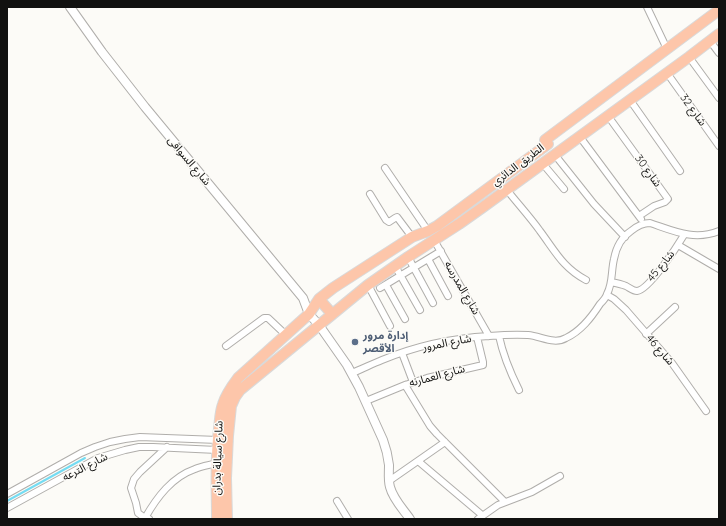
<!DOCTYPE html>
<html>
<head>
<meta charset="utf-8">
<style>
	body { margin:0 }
	#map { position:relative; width:726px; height:526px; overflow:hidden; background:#fcfbf7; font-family:Quicksand,sans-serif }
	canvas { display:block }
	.frame { position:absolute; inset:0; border:8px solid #111110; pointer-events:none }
</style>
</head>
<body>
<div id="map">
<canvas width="726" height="526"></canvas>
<div class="frame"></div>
</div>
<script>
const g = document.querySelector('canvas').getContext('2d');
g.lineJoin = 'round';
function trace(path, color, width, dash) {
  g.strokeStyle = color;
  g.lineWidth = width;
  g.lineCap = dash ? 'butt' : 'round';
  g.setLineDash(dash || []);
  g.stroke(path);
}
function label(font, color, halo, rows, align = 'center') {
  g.font = font + ' Quicksand,"Noto Sans Arabic",sans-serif';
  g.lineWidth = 3;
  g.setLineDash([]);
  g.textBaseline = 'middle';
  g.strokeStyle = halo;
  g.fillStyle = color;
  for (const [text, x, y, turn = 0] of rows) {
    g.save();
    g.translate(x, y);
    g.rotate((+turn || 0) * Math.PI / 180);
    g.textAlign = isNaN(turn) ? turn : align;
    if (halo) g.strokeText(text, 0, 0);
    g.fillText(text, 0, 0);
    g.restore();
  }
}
trace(new Path2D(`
	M7,501l78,-43`), '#74dcf3', 2);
const minor = new Path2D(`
	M647,7l20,42
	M710,41l9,12
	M689,57l30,41
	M667,73l52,73
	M630,100l50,71
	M608,116l60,83 -3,3 -11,4 -15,10
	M580,137l61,82
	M555,155l39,49 31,33
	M543,164l21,25
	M385,168l43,63
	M507,190c11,14 23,27 33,41 15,20 23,37 46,49
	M370,194l16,26 3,2 6,-4 2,-1 15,20
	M434,240l55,96
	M678,245l41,24
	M408,257l25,46
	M428,259l20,37
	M395,266l25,44
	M611,282c5,1 10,2 15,4 4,2 7,5 11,5 12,-1 41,-46 47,-56
	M368,285l22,41
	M386,285l19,34
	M380,288l61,-37
	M607,295l7,4 12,11 46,53 34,48
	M646,334l29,-27
	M499,336c4,19 11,36 20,54
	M226,346l38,-28h4l18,17
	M402,353l11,29
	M352,373c10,-4 20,-9 30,-13 34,-14 70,-22 107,-24 12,-1 26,-2 39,-1 13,1 26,10 38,3 15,-7 25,-20 34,-34 3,-3 6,-6 7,-10 6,-11 4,-23 7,-35 2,-11 8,-22 17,-28 6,-5 11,-8 19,-8 24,8 44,18 69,8
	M405,385l25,41 7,8 68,68
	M366,401l39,-16 22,-7 56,-13v-3l-6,-25
	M418,461l64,54
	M389,481l56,-39
	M7,494l74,-41 14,-6 15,-5 15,-3 15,-2 78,3
	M337,501l11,18
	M7,508l91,-50 27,-8 14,-3h14l64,3
	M145,518c12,-21 27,-41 50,-49 7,-3 15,-4 22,-6
	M149,519l-4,-1 -7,-5 -2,-10 -5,-15 3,-9 6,-7 27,-25
	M478,519l20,-14 34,-13 28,-16`);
const tertiary = new Path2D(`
	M70,7l32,45 43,55 158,191 6,16 10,11 28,40 12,22 24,53c3,8 5,16 6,25 0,7 -1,15 1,22 3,12 13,22 20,32`);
const primary = new Path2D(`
	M319,299l13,15
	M217,519c0,-30 -2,-60 2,-90 1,-8 1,-17 4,-25 3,-10 9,-18 15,-26l71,-64 10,-15 14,-11 79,-51 16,-6 9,-5 111,-82 -3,-4 174,-130
	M227,519l-1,-41 2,-42 3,-30 4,-9 5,-7 128,-105 40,-28 51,-33 24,-17 206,-150 30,-23`);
trace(minor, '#b0aeab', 8);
trace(tertiary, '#b0aeab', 10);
trace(primary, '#d9d9d9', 12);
trace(minor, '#fff', 6);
trace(tertiary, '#fff', 8);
trace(primary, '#fdc6aa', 10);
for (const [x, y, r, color] of [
	[355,342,4,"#5c6f8a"]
]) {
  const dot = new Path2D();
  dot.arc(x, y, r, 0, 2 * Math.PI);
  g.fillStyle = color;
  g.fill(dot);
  trace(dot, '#fcfbf7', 1.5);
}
label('11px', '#111110', '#fcfbf7', [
	["شارع 32",693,110,54],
	["شارع السواقى",189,161,50],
	["الطريق الدائري",518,165,-37],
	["شارع 30",648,171,54],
	["شارع 45",661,266,-51],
	["شارع المدرسه",462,288,60],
	["شارع المرور",447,343,-11],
	["شارع 46",660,350,49],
	["شارع العمارنه",437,376,-15],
	["شارع سيالة بدران",218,458,-88],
	["شارع الترعه",85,467,-27]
]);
label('bold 11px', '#4e5e75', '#fcfbf7', [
	["إدارة مرور",363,336],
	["الأقصر",363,349]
], 'left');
</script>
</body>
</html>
